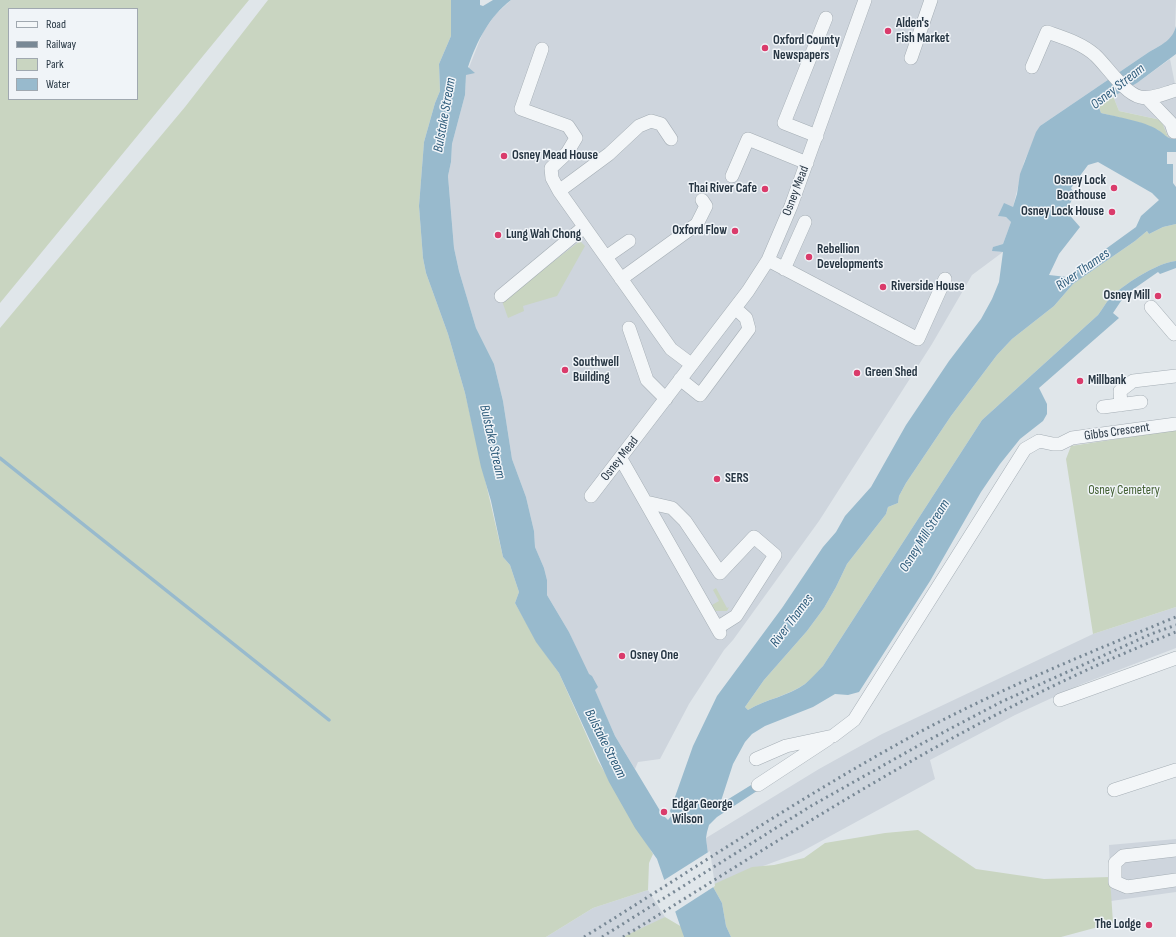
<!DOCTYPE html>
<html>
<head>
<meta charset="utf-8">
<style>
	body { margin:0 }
	#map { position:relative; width:1176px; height:937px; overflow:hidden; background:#e0e6ea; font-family:"Sofia Sans Condensed",sans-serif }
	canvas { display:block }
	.legend { position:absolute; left:8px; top:8px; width:130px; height:92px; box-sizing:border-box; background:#f0f4f8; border:1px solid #a0a8b0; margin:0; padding:5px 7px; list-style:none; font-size:12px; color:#273643 }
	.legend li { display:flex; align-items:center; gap:8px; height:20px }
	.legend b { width:20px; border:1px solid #a0a8b0 }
</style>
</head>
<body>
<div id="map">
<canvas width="1176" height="937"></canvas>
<ul class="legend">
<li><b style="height:5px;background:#f3f6f8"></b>Road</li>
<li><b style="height:5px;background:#788895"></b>Railway</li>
<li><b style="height:11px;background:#c9d5c1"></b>Park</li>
<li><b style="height:11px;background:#98bacd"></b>Water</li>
</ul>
</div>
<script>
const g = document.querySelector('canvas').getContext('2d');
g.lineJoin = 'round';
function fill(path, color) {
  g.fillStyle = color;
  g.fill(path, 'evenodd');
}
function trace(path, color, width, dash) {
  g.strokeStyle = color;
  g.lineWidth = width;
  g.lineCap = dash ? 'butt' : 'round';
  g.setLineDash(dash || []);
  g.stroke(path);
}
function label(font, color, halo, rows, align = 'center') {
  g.font = font + ' "Sofia Sans Condensed",sans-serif';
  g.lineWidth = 3;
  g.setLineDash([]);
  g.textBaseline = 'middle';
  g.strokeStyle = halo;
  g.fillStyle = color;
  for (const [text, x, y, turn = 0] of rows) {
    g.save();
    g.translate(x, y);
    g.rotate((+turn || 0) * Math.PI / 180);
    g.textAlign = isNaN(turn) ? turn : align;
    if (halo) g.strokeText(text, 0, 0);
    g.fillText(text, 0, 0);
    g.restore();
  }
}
fill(new Path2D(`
	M511,0h665l-1,32 -7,9 -19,11 -109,74 -16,36 -11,45 -14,9 7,1 5,5 -8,22 -9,3 -1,4 10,1 -31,23 -40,69 -113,177 -86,119 -9,10 -35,54 -29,55 -22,3 -3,7 -20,-33 -46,-104 -22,-37v-15l-3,-12 -9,-21 -1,-16 -8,-34 -14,-38 -9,-58 -9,-37 -18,-36 -17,-57 -5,-23 -6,-72 3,-14 1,-18 13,-49 1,-20 17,-43 12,-17z
	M1170,59l6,30v50h-7l-8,-19 -42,-9 -6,-15 24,-13z
	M1176,607v41l-94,36 -67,31 -85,45 5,19 -134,73 -89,33 -6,-47 113,-69 63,-35 211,-100z
	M1176,839v53l-65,9 -2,-56z
	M648,890l17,27 -31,20h-88l47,-29z`), '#ced5dd');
fill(new Path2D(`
	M0,0h249l-249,303zM9,9h128v90h-128z
	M268,0h183v36l-12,28 1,27 -5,12 -11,39 -5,64 4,52 3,15 22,61 17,59 38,164 7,8 9,27 -4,11 22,39 22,31 39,88 55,93 -4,9 -1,27 -55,18 -47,29h-546v-609l185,-221z
	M1113,96l6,15 42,9 8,19 -11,-9 -17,-7 -40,-10 -3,-8z
	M1176,224v37c-18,1 -55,25 -67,38 -4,5 -7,11 -11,16l-116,105 -159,246c-6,6 -11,13 -18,18 -17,12 -39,15 -57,26l-3,-3 19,-27 43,-49 17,-23 12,-21 11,-23 39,-50 2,-7 10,-4 1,-7 7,-13 45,-67 46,-61 15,-16 42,-33 19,-22 62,-43 12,-10 2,3 14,-7z
	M580,241l5,5 -28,50 -34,10 1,5 -16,7 -6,-17z
	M1176,430v177l-83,27 -27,-175 5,-13z
	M716,588l11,20 2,-1 -2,4h-12l-3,-6 7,-4 -6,-11z
	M918,830l58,39 68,10 66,-2 3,46 -52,14h-330l-5,-11 -4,-23 -10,-18 40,-18 22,-2 30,-7 21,-15 60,-10z
	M665,917l17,10 2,10h-61z`), '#c9d5c1');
fill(new Path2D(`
	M451,0h29v5l3,1 10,-6h18c-22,17 -34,41 -43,67l7,6 -9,2 -1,20 -13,49 -1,18 -3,14 6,72 5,23 17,57 18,36 9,37 9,58 14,38 8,34 1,16 9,21 3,12v15l22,37 20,42 3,2 6,11 -3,3 20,46 47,78 6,6 4,-5 -2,-4 23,-65 24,-50 65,-88 41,-61 13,-15 9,-16 26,-29 35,-62 43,-64 32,-42 11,-20 7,-17 4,-30 -11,-1 1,-4 10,-3 8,-22 -5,-5 -8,-1 6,-13 9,4 4,-13 3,-20 16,-42 4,-6 109,-74c12,-7 24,-12 27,-26v28l-39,29 -39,22 3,8c16,4 43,8 57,17 7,4 8,9 18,9v13h-9v12h6v19l3,4v37l-13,3 -14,7 -2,-3 -12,10 -62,43 -19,22 -42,33 -15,16 -46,61 -45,67 -7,13 -1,7 -10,4 -2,7 -39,50 -11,23 -12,21 -17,23 -43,49 -19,27 3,3c18,-11 41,-14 57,-26 7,-6 12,-12 18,-18l159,-246 116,-105c4,-5 7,-11 11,-16 12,-13 49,-37 67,-38v7l-16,6 -2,-2 -33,23 -12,18 6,5 -80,70 8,16v10l-4,7 -23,18 -20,25 -19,28 -51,89 -71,111 -11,3 -13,-1 -22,13 -48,19 -13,8 -7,8 -12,22 -12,37 1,2 34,-21 4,7 -43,28 -8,8 -2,7 -1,6 6,47 10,18 4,23 5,11h-47l-27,-78 -22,-31 -26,-46 -50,-109 -23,-31 -21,-39 4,-11 -9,-27 -7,-8 -12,-56 -10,-34 -16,-74 -17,-59 -22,-61 -3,-15 -4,-52 5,-64 11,-39 5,-12 -1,-27 12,-28zM1098,162l54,31 7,7 -18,16 -5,11 -69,50 -18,-2 10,-21 21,-27 -14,-16 9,-17 -4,-6 17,-23z`), '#98bacd');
fill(new Path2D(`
	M710,851l5,35 -42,27 -12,-31z`), '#e0e6ea');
trace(new Path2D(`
	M0,458l329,262`), '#98bacd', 3.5);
const minor = new Path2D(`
	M542,49l-21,60 47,17 8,12 -9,15 -16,15 1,10 7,13 112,158 20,15
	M911,58l20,-58
	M1032,67l15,-35c17,6 34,11 48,23 12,11 29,38 45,42 11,3 25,-4 36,-7
	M1147,98l24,25 3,9
	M817,136l-33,-13 42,-105
	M732,176l16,-37 59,24
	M559,191l50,-37 30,-28 12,-5 10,3 10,15
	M606,257l23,-16
	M768,260l150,79 27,-60
	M784,269l21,-47
	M621,279l76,-55 9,-18 -4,-6
	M501,296l83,-69
	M1151,307l23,27 2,-1
	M629,328l18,52 19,19
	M680,379l20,16 49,-66 -3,-11 -11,-10
	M1121,405l-1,-14 13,-10 43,-5
	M1103,407l38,-5
	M621,459l99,174
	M591,496l157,-205 20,-31 23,-54 74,-206
	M646,502l26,6 13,13 35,52 34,-36 21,18 -39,61 -19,12
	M1060,700l116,-42
	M756,759l30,-13 47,-10 21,-16 171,-271 14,-8 14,3h7l12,-6 104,-14
	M758,785l70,-46
	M1114,790l62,-20
	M1176,850l-53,6 -8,7v19l12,5 49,-7`);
trace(minor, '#a5aeb5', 14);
trace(minor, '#f3f6f8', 13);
trace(new Path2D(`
	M584,937c110,-68 218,-141 332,-203 84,-45 172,-81 260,-117
	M602,937l209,-131 112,-63 78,-41 150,-68 25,-9
	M623,937c179,-111 356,-228 553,-305`), '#788895', 3, [2, 4]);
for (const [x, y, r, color] of [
	[888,31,4,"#da3b6b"],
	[765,48,4,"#da3b6b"],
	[504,156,4,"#da3b6b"],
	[1114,188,4,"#da3b6b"],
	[765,189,4,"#da3b6b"],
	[1112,212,4,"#da3b6b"],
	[735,231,4,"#da3b6b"],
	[498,235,4,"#da3b6b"],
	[809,257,4,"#da3b6b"],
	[883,287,4,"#da3b6b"],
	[1158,296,4,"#da3b6b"],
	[565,370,4,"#da3b6b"],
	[857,373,4,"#da3b6b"],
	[1080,381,4,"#da3b6b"],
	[717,479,4,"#da3b6b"],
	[622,656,4,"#da3b6b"],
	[664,812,4,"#da3b6b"],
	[1149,925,4,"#da3b6b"]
]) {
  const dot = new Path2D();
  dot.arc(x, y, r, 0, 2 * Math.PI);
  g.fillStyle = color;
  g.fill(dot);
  trace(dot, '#f0f4f8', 1.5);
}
label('bold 13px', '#273643', '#f0f4f8', [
	["Alden's",896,24],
	["Fish Market",896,39],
	["Oxford County",773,41],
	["Newspapers",773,56],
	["Osney Mead House",512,156],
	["Osney Lock",1106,181,"right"],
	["Boathouse",1106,196,"right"],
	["Thai River Cafe",757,189,"right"],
	["Osney Lock House",1104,212,"right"],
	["Oxford Flow",727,231,"right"],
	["Lung Wah Chong",506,235],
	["Rebellion",817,250],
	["Developments",817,265],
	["Riverside House",891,287],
	["Osney Mill",1150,296,"right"],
	["Southwell",573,363],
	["Building",573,378],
	["Green Shed",865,373],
	["Millbank",1088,381],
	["SERS",725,479],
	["Osney One",630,656],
	["Edgar George",672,805],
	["Wilson",672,820],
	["The Lodge",1141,925,"right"]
], 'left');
label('13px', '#273643', '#f0f4f8', [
	["Osney Mead",796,191,-69],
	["Gibbs Crescent",1117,432,-8],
	["Osney Mead",620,459,-52]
]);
label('13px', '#436033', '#f0f4f8', [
	["Osney Cemetery",1124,491]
]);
label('italic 14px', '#2e5c7b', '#f0f4f8', [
	["Osney Stream",1118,87,-38],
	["Bulstake Stream",445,115,-80],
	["River Thames",1083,270,-35],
	["Bulstake Stream",492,442,77],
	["Osney Mill Stream",925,536,-58],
	["River Thames",792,621,-53],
	["Bulstake Stream",605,744,63]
]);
</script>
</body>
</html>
